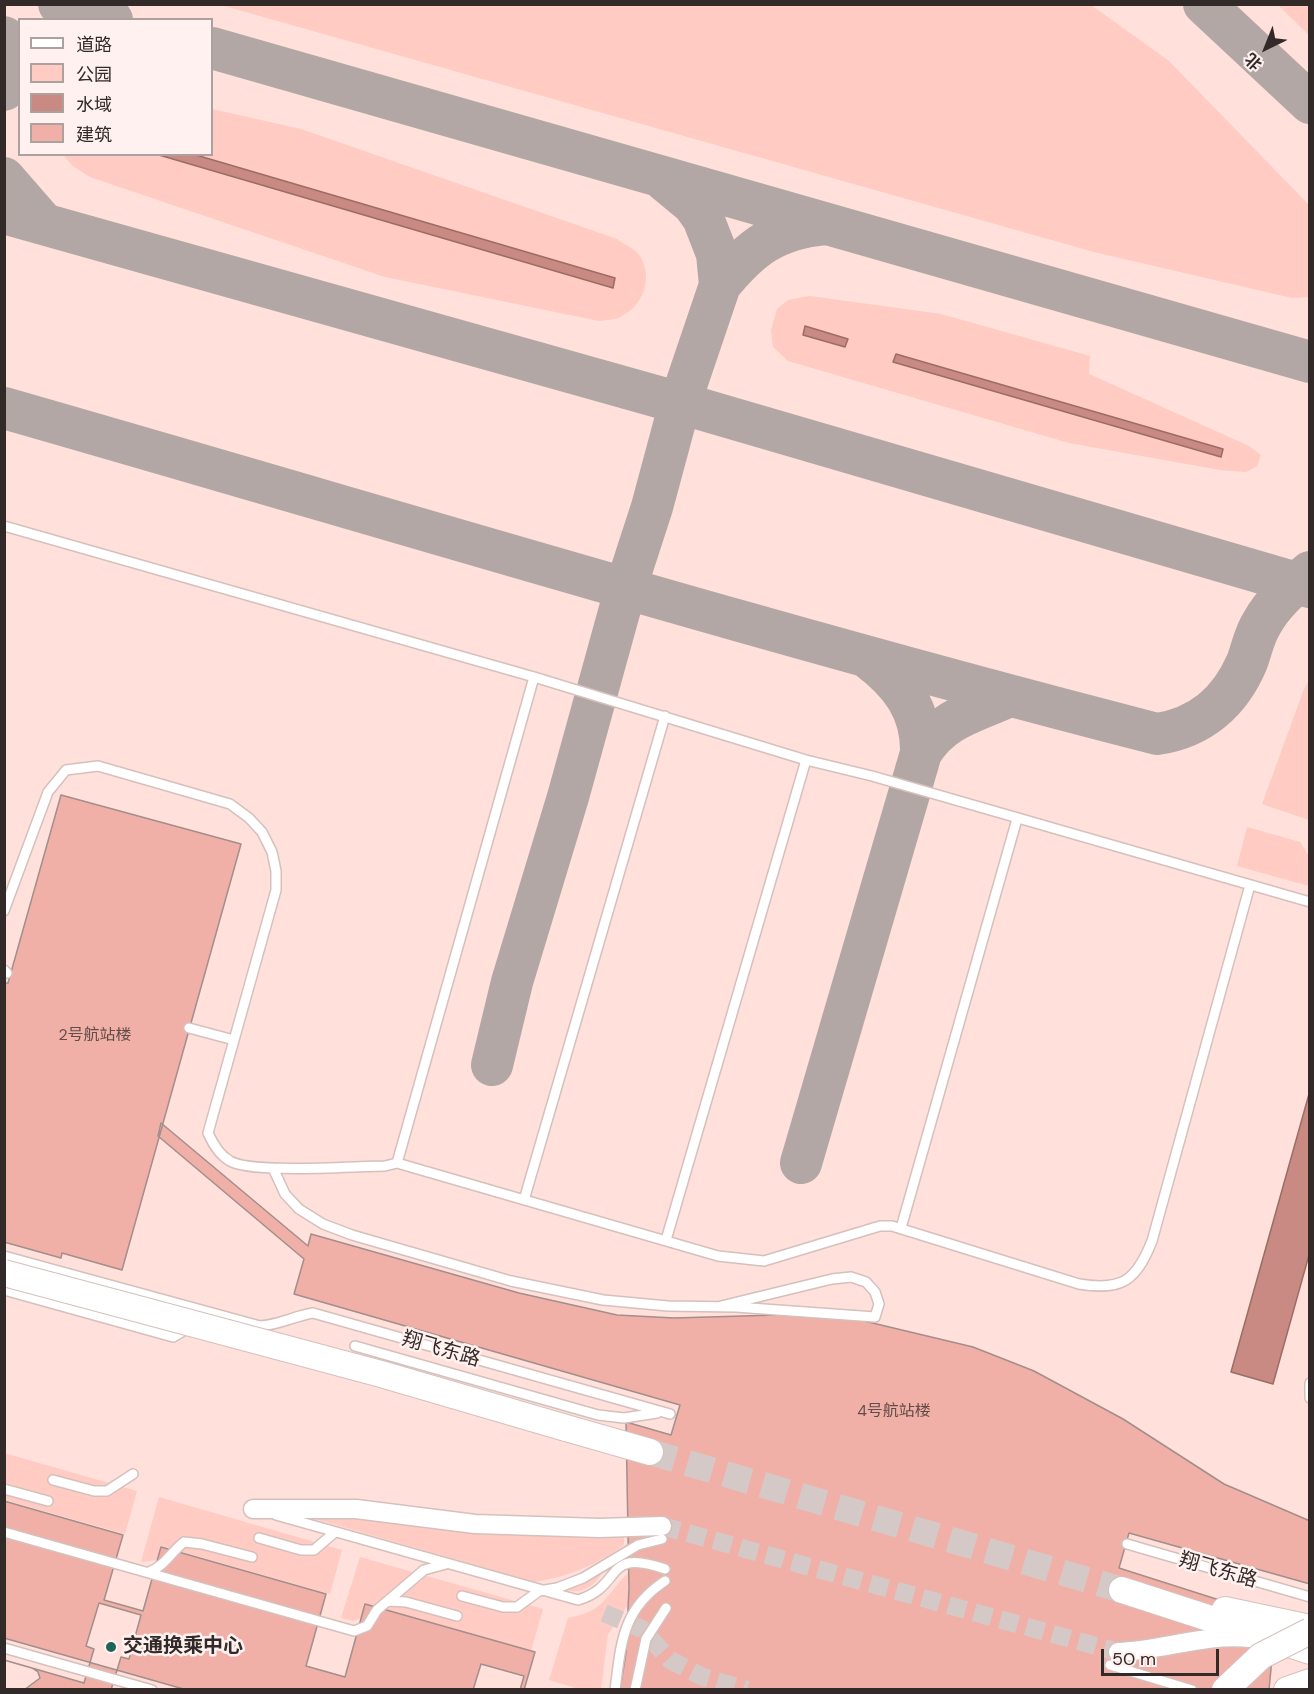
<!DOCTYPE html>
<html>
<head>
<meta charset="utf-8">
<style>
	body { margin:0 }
	#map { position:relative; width:1314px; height:1694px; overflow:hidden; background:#fef1ef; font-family:"DM Sans","Noto Sans SC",sans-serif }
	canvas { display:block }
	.frame { position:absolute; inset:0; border:6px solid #322a28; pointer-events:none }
	.legend { position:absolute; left:18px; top:18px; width:195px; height:138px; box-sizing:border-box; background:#fef1ef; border:2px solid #aca19f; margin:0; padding:8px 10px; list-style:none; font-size:18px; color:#322a28 }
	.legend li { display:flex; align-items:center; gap:12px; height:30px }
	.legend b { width:30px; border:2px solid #aca19f }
	.north { position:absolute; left:1236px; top:18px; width:60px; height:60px; -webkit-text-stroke:4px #fef1ef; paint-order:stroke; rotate:223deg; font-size:16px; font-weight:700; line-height:24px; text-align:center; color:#322a28 }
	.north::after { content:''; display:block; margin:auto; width:21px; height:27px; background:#322a28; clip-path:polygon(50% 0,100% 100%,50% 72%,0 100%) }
	.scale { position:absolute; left:1101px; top:1649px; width:118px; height:27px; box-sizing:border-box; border:3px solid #322a28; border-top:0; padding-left:8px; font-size:18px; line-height:21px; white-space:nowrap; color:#322a28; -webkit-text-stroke:4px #fef1ef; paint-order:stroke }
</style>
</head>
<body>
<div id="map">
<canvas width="1314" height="1694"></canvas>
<div class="frame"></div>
<ul class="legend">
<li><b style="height:8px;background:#fff"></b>道路</li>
<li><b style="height:16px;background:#ffcbc3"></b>公园</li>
<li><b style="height:16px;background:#c88a82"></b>水域</li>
<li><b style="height:16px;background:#f1b0a7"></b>建筑</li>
</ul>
<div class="north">北</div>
<div class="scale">50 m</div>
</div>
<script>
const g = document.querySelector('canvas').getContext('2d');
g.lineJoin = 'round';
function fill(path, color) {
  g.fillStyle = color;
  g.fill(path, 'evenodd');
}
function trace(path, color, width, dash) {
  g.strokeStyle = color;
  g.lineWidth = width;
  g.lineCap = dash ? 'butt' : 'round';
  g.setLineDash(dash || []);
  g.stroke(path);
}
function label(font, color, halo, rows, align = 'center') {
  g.font = font + ' "DM Sans","Noto Sans SC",sans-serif';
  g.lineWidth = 5;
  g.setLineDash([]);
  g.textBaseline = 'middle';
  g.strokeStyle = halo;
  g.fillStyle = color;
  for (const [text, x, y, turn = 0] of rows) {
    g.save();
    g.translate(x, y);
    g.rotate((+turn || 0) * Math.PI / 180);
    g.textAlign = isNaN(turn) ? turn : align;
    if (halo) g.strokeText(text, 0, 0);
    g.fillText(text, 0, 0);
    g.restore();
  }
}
fill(new Path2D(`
	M5,5h1304v1684h-1304zM20,20h192v134h-192z`), '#ffe0db');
fill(new Path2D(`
	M221,5h870l78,56 140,144v92l-17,1 -198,-46z
	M1278,5h31v30z
	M212,109l89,20 316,110c7,5 18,10 23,17 13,22 4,48 -18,60 -6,4 -16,4 -23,5l-214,-44 -295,-100 -17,-11 -10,-11 149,-1z
	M810,296l131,18 149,42 -1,18 160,72 12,9 -4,11 -11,6 -26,-2 -151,-27 -281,-82 -15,-14 -2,-17 6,-21 11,-9z
	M1309,680v140l-47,-16 42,-115z
	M1247,827l53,15 9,14v30l-72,-20z
	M4,1453l133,38 -12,43 -120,-34z
	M159,1497l183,53 -12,44 -168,-48 -4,14 -17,2z
	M312,1518l65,1 119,15 128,2v9c-28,20 -56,32 -90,37z
	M360,1557l183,52 -12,42 -165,-47 -5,14 -8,3 -12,-3z
	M603,1572c-11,16 -21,22 -40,18z
	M628,1573v32l-20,29 -7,55h-22l-30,-9 19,-62c36,-6 37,-22 60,-45z`), '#ffcbc3');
const water = new Path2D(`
	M159,155h37l419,123 -2,10z
	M805,326l43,13 -3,8 -42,-12z
	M896,354l327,95 -2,8 -328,-95z
	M1309,1094v161l-36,129 -42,-12z`);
fill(water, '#c88a82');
trace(water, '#9b6d67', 1.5);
trace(new Path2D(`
	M59,4l53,16
	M1204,4l106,99
	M4,37l7,34 -7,19
	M212,48l1098,314
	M4,178l40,46
	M4,213l676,190 630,184
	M720,285c31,-38 55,-56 105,-61
	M4,408c384,110 766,227 1153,326 43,-6 73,-32 90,-72 5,-13 7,-27 15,-39 12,-22 29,-35 48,-51
	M921,753c21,-35 54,-41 89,-57
	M492,1065l20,-83 56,-185 58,-210 26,-80 28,-104 40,-118 -3,-31 -14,-36 -10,-14 -29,-24
	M801,1163l120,-410c1,-43 -20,-70 -53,-95`), '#b2a7a5', 42);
const building = new Path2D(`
	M61,795l180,49 -119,426 -60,-17 -1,5 -57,-16v-259h4z
	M161,1123l147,123 3,-12 208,59 98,22 57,3 103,-3 83,5 113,27 61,24 89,48 101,65 86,37v63l-181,-51 -10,35 119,38 34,52 -3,32h-649l6,-37 3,-65 -3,-166 45,13 9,-30 -386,-111 10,-35 -146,-123z
	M4,1501l119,34 -19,65 39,11 18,-64 165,47 -20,72 39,11 20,-73 170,48 -11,38h-337l-183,-52z
	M99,1603l42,12 -12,44 -8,-2 -10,33h-107v-30l80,23 10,-34 -8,-3z
	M4,1660l28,8 6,4 2,6 -16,12h-20z
	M481,1664l43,12 -4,14h-47z`);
fill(building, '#f1b0a7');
trace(building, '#a28e8b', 1.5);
trace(new Path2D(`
	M662,1526l456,126
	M604,1613l38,16 28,31 33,17 44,13`), '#d5c9c7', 18, [18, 9]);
trace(new Path2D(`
	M650,1452l472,138`), '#d5c9c7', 26, [26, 13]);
const lane = new Path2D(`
	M4,526l530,151
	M4,911l44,-119 18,-22 32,-4 132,38 19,14 13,14 10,20 4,19v19l-68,243c5,11 11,22 22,28 22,13 124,5 155,5l12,-3 137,-486 272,83 66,16 438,126
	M4,970l3,3
	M189,1028l45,12
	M397,1163l321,93 46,5 116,-35h12l187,58c43,7 57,-3 73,-43l98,-356
	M273,1168l12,26 14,15 24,15 29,11 159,46 92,19 65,6 68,1 139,10 4,-13 -4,-12 -9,-10 -15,-5 -19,2 -111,27
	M524,1200l141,-484
	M901,1228l116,-409
	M666,1240l140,-480
	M4,1256l256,70c19,-1 34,-10 53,-13l357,101
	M4,1290l169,47 17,-10
	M355,1346l243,69 26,3 33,-5
	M1310,1383v15
	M53,1480l41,11h13l26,-17
	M4,1489l44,12
	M276,1515l302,85c47,-14 24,-53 87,-31
	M4,1532l350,99 13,-5 10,-16 47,-40 22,-6
	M259,1538l42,12h13l21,-18
	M1127,1544l183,53
	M149,1572c16,-6 22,-20 35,-30l18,2 50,13
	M462,1596l41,11h14l22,-16 18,-3 26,-10 55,-33 24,-6
	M389,1601l17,1 51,14
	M4,1648l148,42
	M1110,1665l82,25
	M615,1690c6,-46 7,-81 50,-109
	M635,1690l11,-51 20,-31`);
const street = new Path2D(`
	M253,1509h103l119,15 124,4 63,-2
	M1118,1652c43,-1 88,-19 132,-14`);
const secondary = new Path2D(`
	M566,1428l84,24
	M1122,1590l188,61
	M1225,1610l85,18
	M1287,1690l23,-8`);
trace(lane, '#d5c0bc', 12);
trace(street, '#d5c0bc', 21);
trace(secondary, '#d5c0bc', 28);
trace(lane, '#fff', 9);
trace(street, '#fff', 18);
trace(secondary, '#fff', 26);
const secondaryBridge = new Path2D(`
	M4,1273l377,101 185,54
	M1225,1690l36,-34 49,-25`);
trace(secondaryBridge, '#d5c0bc', 28, []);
trace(secondaryBridge, '#fff', 26);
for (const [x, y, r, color] of [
	[111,1647,6,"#1e6558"]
]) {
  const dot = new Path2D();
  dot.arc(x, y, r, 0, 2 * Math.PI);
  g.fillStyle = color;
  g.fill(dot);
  trace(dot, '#fef1ef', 2);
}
label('16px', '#624c48', null, [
	["2号航站楼",95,1036],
	["4号航站楼",894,1412]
]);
label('20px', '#322a28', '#fef1ef', [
	["翔飞东路",441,1350,16],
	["翔飞东路",1218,1571,16]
]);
label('bold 20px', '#322a28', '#fef1ef', [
	["交通换乘中心",123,1647]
], 'left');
</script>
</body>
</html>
